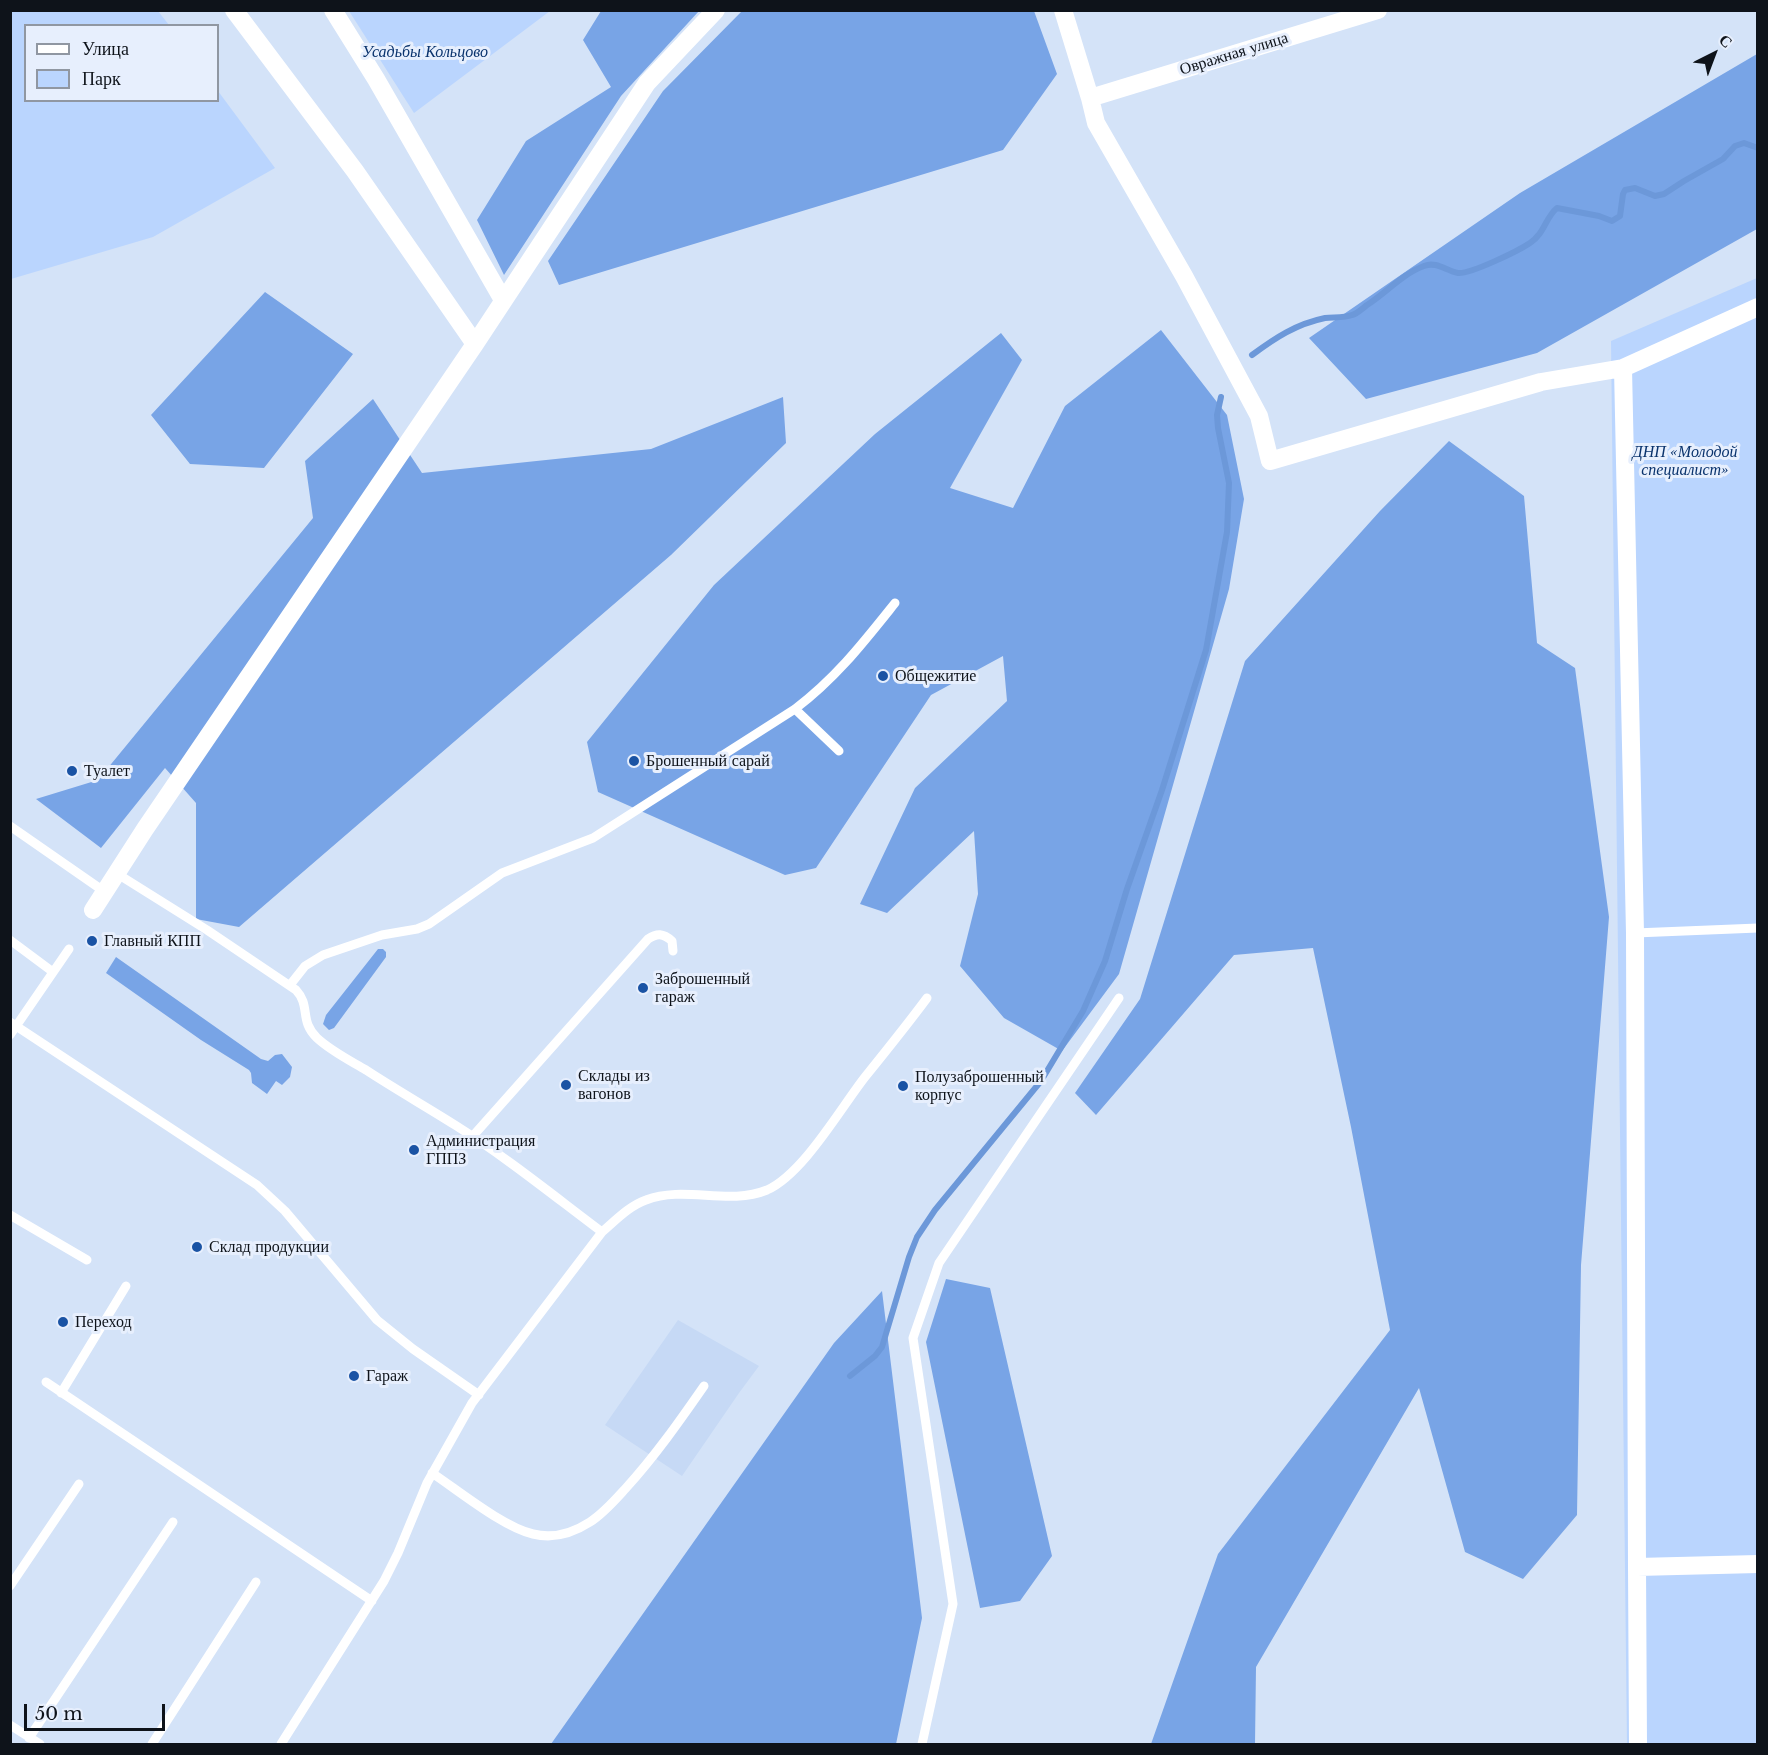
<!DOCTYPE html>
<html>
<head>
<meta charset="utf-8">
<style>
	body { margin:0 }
	#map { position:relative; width:1768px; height:1755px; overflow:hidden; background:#d4e3f8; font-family:"Libre Baskerville",serif }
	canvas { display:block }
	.frame { position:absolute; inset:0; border:12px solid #0e131a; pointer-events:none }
	.legend { position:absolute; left:24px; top:24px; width:195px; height:78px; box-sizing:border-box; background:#e7effd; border:2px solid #9097a2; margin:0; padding:8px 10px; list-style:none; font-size:18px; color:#0e131a }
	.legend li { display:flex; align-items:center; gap:12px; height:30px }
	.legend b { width:30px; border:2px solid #9097a2 }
	.north { position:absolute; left:1684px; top:24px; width:60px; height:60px; -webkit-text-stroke:4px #e7effd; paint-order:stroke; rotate:42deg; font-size:16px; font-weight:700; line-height:24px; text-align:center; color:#0e131a }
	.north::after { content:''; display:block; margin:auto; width:21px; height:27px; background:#0e131a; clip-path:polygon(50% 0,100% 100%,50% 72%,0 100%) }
	.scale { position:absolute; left:24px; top:1704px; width:141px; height:27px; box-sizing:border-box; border:3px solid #0e131a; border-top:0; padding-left:8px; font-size:18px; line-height:21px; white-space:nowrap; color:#0e131a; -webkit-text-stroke:4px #e7effd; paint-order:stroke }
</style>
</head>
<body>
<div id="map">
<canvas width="1768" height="1755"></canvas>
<div class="frame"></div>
<ul class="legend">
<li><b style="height:8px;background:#fff"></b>Улица</li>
<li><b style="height:16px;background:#bad5fe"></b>Парк</li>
</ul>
<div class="north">С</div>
<div class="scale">50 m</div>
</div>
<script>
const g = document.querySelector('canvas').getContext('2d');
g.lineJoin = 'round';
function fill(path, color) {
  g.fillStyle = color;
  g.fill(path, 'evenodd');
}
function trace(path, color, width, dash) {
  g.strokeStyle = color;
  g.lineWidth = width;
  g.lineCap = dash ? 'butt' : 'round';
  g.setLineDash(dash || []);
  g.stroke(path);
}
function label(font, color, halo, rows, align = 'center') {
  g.font = font + ' "Libre Baskerville",serif';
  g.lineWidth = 6;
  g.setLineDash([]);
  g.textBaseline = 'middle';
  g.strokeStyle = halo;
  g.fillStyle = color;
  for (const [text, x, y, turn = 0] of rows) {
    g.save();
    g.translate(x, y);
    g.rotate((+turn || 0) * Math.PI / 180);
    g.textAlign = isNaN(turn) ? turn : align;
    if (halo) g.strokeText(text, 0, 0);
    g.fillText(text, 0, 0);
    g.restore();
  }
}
fill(new Path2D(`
	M678,1320l81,46 -20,27 -57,83 -77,-51z`), '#c6d9f5');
fill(new Path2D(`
	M11,10l147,1 11,14 -143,1v74h192v-9l57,77 -122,69 -142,42z
	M349,11h201l-136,102z
	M1757,278v1466h-130l-16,-1403z`), '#bad5fe');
fill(new Path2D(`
	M601,11h98l-78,85 -117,179 -27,-55 49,-79 85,-54 -28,-47z
	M742,11h292l23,63 -54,76 -444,135 -11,-24 115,-170z
	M1757,54v175l-220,124 -171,46 -57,-61 211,-145z
	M265,292l88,62 -89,114 -74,-4 -39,-49z
	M1161,330l66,85 17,84 -15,90 -110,385 -57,77 -58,-33 -44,-52 18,-72 -4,-63 -87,82 -27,-9 55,-116 92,-87 -4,-45 -72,39 -115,173 -31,7 -187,-83 -11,-50 127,-157 161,-151 126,-101 21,27 -72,128 63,20 52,-102z
	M783,397l3,46 -115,112 -432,372 -43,-8v-116l-31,-35 -64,80 -65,-49 62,-19 215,-262 -8,-57 68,-62 49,74 229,-24z
	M1449,441l75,55 13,147 38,25 34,249 -28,348 -4,250 -54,64 -58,-27 -46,-164 -163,279 -1,77h-104l67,-190 172,-224 -39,-203 -38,-179 -79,7 -138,160 -21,-22 65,-94 105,-338 135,-150z
	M378,949h5l3,3v5l-52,71 -5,2 -6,-6 3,-9z
	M116,957l145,102 7,2 7,-6 7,-1 10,13 -2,10 -8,8 -6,-4 -9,13 -15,-11 -1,-10 -2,-3 -48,-30 -95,-67z
	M946,1279l44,9 62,268 -32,45 -40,7 -54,-266z
	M882,1291l40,327 -26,126h-345l283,-401z`), '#78a4e6');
trace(new Path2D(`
	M1252,355c23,-17 44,-31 73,-37 9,-1 19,0 27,-3 5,-1 11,-7 15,-10 19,-12 35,-31 57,-39 13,-5 22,5 34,7 13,1 60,-22 72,-30 15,-10 15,-25 27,-35l42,8 13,5 8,-5 3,-22 2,-4 10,-2 20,8 9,-2 20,-13 39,-22 12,-13 9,-3 14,5
	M850,1376l25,-20 7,-9 27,-90 8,-20 18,-27 106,-129 42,-70 22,-50 22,-72 35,-99 44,-140 21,-118 2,-49 -11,-55 -1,-13 4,-18`), '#6c98d9', 6);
trace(new Path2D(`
	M795,709l44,42
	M10,826l95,66
	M116,873l91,57 89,60c15,16 3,31 21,48 14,13 32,22 49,32 29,19 59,36 89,55 51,32 99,71 147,107 14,-12 27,-26 44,-32 39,-15 82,6 121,-10 36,-16 73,-81 98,-113 21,-26 42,-52 62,-79
	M1635,933l123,-5
	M10,940l43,32
	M290,985l15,-19 18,-11 59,-20 35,-6 12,-5 73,-51 91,-35 202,-129c41,-31 68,-66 100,-106
	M10,1022l247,163 28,26 92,109 36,29 66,46
	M10,1035l59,-86
	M472,1137l176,-198c9,-6 15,-6 24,2l1,10
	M10,1215l77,45
	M46,1382l326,219
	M61,1393l65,-107
	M432,1473c27,18 71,54 101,61 20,5 40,-1 57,-12 14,-9 25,-22 36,-34 29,-32 53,-66 78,-102
	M10,1586l69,-102
	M10,1725l30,19
	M29,1738l144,-216
	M152,1744l104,-162
	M281,1744l103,-163 14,-28 29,-70 45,-80 130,-171
	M922,1744l31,-140 -40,-266 26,-75 180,-265`), '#fff', 9);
trace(new Path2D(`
	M234,10l121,161 120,173
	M333,10l43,69 127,221
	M1063,10l27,88 6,25 88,153 75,140 11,45 271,-79 82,-14 135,-61
	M1090,98l288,-88
	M1623,368l12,565 2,634
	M93,910l52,-81 330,-485 172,-261 69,-73
	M1638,1744l-1,-177 121,-3`), '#fff', 18);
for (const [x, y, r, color] of [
	[883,676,6,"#1a53a4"],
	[634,761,6,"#1a53a4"],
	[72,771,6,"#1a53a4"],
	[92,941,6,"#1a53a4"],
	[643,988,6,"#1a53a4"],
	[566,1085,6,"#1a53a4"],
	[903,1086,6,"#1a53a4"],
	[414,1150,6,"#1a53a4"],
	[197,1247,6,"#1a53a4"],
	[63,1322,6,"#1a53a4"],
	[354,1376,6,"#1a53a4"]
]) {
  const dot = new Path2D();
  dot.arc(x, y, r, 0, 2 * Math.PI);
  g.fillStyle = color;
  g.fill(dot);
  trace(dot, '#e7effd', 2);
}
label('italic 16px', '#0a336d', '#e7effd', [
	["Усадьбы Кольцово",425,52],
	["ДНП «Молодой",1685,452],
	["специалист»",1685,470]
]);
label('16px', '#0e131a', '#e7effd', [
	["Овражная улица",1234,54,-17]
]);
label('16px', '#0e131a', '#e7effd', [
	["Общежитие",895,676],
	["Брошенный сарай",646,761],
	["Туалет",84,771],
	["Главный КПП",104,941],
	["Заброшенный",655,979],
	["гараж",655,997],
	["Склады из",578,1076],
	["вагонов",578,1094],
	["Полузаброшенный",915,1077],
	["корпус",915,1095],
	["Администрация",426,1141],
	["ГППЗ",426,1159],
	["Склад продукции",209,1247],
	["Переход",75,1322],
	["Гараж",366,1376]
], 'left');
</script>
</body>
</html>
